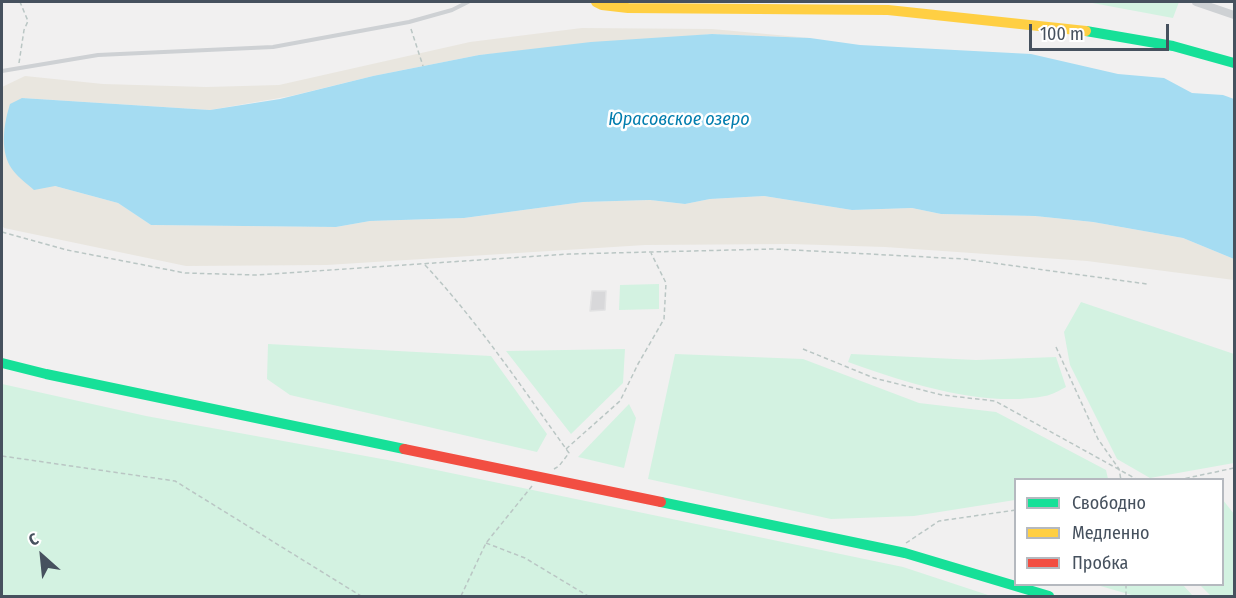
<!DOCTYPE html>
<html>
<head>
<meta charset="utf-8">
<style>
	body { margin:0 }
	#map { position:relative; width:1236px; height:598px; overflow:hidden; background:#f1f0f0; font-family:"Fira Sans Condensed",sans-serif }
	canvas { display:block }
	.frame { position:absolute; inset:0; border:3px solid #46515e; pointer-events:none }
	.legend { position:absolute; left:1014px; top:478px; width:210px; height:108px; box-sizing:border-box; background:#fff; border:2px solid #b5b9bf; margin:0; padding:8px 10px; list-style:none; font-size:18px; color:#46515e }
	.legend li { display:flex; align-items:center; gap:12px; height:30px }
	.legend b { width:30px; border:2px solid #b5b9bf }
	.north { position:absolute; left:12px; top:526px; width:60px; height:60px; -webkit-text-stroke:4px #fff; paint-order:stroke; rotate:333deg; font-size:16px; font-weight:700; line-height:24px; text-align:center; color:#46515e }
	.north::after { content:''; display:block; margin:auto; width:21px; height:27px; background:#46515e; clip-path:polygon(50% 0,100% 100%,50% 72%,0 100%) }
	.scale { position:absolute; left:1029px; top:24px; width:140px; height:27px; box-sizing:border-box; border:3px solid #46515e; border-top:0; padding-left:8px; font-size:18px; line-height:21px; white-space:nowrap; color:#46515e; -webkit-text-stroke:4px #fff; paint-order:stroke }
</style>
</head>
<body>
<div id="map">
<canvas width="1236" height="598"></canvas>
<div class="frame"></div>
<ul class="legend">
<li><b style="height:8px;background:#16e098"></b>Свободно</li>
<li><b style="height:8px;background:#ffcf43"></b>Медленно</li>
<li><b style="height:8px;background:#f24e42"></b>Пробка</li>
</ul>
<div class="north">С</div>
<div class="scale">100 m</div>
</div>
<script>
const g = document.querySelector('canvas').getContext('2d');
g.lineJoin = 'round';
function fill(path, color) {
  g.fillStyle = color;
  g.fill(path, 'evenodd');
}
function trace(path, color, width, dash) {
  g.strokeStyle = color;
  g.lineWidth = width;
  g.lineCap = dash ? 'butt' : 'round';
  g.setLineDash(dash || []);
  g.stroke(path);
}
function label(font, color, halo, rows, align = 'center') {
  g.font = font + ' "Fira Sans Condensed",sans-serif';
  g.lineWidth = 5;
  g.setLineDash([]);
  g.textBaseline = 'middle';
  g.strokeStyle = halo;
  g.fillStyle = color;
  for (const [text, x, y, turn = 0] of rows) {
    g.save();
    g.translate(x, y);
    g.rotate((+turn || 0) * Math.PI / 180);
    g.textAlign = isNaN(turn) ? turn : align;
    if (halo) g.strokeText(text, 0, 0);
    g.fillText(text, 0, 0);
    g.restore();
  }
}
fill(new Path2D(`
	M1087,2h92l-6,16z
	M659,284v25l-40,1 1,-25z
	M1081,302l153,52v109l-84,15 -33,-19 -47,-94 -6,-33z
	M268,344l223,12 56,78 -10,18 -247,-57 -23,-16z
	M625,349l-2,34 -52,51 -65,-83z
	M675,354l128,5 116,44 77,9 110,58 2,9 -92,1 -1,20 -101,16 -83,3 -183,-40z
	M851,354l125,6 80,-3 10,30c-6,3 -14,8 -21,9 -61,12 -139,-13 -197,-34z
	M2,384l144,32 247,45 510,106 88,29h-989z
	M629,404l7,14 -12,50 -46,-11z
	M1223,500l11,14v82h-23l-11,-11 22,-1z
	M1097,585h86l10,11h-58z`), '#d3f2e1');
fill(new Path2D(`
	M582,28l130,1 98,9 -98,-4 -233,21 -106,21 -82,20 -81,14 -188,-12 33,88 63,17 33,22 185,2 34,-6 94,-3 119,-16 67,-2 35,4 25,-5 54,-3 88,14 60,-2 29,6 94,2 58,6 90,16 51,21v21l-147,-19 -202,-14 -94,-3 -146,1 -318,20 -141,1 -182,-38 -2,-3v-138l23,-11 78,8 103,3 73,-2 191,-43z`), '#e9e6df');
fill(new Path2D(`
	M712,34l98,4 50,7 171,9 87,20 46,4 28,15 31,2 11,4v160l-51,-21 -90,-16 -58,-6 -94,-2 -29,-6 -60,2 -88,-14 -54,3 -25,5 -35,-4 -67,2 -119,16 -94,3 -34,6 -185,-2 -33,-22 -63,-17 -21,4c-8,-7 -19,-15 -24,-24 -10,-18 -6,-43 0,-62l12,-6 188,12 70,-11 93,-23 106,-21 112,-13z`), '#a5dcf2');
const building = new Path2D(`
	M592,291h14l-1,19 -15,1z`);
fill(building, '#d8d8da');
trace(building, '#e2e2e3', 1.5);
trace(new Path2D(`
	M411,29l12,37
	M19,63l5,-33 4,-9 -8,-19
	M2,232l65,18 118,23 70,2 314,-21 205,-5 190,10 183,25
	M425,265c54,58 98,124 144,188l-10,13 -5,3
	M1056,347l42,92 21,30 2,11
	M803,349l71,29 68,17 53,6 143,79
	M566,449l54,-48 18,-37 26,-45 2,-36 -15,-30
	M2,456l173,25 186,115
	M1178,480l56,-12
	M486,543l39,15 63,38
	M906,543l33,-22 77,-11
	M461,596l25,-53 46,-57
	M1126,596v-12`), '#bac6c4', 1.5, [4.5, 3]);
trace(new Path2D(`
	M2,71l96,-16 175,-8 136,-25 43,-12 16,-8`), '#ced1d4', 4);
trace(new Path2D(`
	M1196,2l38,13`), '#ced1d4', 8);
trace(new Path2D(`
	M1086,31l87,15 61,17
	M2,363l44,11 358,75
	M661,502l244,51 144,43`), '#16e098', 10);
trace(new Path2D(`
	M596,2l6,3 26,3 260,2 198,21`), '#ffcf43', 10);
trace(new Path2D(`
	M404,449l257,53`), '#f24e42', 10);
label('italic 18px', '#027dae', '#fff', [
	["Юрасовское озеро",679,120]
]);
</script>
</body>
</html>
